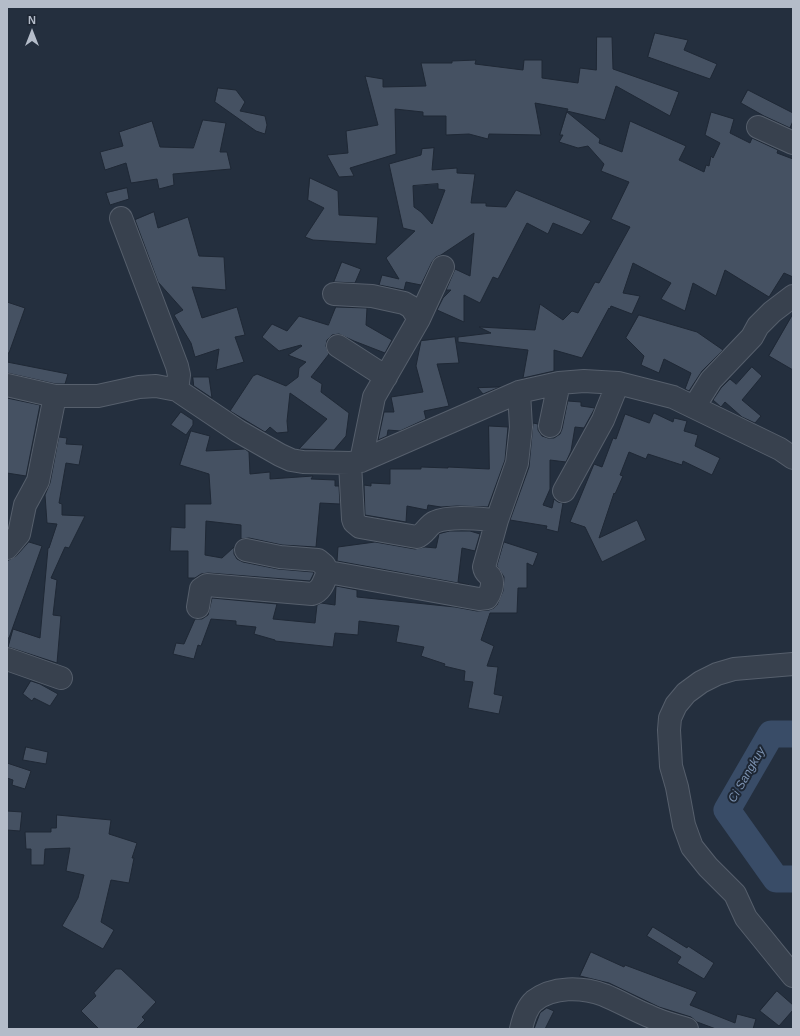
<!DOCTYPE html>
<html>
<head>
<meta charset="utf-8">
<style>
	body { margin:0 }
	#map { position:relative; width:800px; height:1036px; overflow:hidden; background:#242f3e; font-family:Arial,sans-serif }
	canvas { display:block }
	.frame { position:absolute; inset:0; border:8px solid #b4bcc9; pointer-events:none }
	.north { position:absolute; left:12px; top:12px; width:40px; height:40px; -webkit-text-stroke:3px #1d2633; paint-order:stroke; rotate:0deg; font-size:11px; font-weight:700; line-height:16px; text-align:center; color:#b4bcc9 }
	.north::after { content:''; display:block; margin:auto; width:14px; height:18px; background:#b4bcc9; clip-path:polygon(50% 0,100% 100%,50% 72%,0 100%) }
</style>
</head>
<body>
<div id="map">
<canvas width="800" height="1036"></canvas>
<div class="frame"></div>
<div class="north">N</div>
</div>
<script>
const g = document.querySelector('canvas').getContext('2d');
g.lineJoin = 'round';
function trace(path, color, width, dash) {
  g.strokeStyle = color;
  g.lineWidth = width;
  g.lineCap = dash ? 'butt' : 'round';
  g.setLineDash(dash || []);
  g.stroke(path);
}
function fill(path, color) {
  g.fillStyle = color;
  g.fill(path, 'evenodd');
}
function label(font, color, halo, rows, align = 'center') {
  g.font = font + ' Arial,sans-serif';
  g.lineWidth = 4;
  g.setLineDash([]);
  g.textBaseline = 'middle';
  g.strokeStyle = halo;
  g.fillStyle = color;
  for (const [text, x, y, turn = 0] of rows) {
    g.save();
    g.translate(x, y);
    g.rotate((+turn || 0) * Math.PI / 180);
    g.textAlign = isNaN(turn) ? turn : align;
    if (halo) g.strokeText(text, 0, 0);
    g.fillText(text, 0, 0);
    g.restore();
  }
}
trace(new Path2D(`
	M793,734h-22l-44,76 49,69h17`), '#394c67', 27);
const building = new Path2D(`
	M655,33l33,7 -4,10 33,14 -7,15 -62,-22z
	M597,37h15l1,32 66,23 -9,24 -54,-30 -11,34 -38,-9 1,-2 -33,-6 6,32 -52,-1 -1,5 -19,-5 -23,1v-19h-23v-4l-28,-3 1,45 -46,14 4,8 -15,1 -12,-22 21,-2 -2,-22 32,-6 -13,-49 18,3v8l43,-1 -5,-23h31v-2l24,-1 -1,4 48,6 1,-10h18v18l36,5 2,-15 16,2z
	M218,88l18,2 9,12 -5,9 25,5 2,9 -2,9 -9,-3 -41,-29z
	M748,90l45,23v8l-3,7 -26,-12 -23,-13z
	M567,112l33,27 -1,4 23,9 8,-31 56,25 -7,14 25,12 2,-7 3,1 2,-10 2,2 7,-15 -15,-8 6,-23 23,7 -4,14 20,10 2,-5 26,12 -1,3 16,6v118l-9,-4 -15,24 -44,-27 -9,26 -23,-13 -8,28 -24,-12 10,-16 -38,-20 -10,30 17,3 -8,18 -21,-8 -1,3 -1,-1 -27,50 -28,-8v21l-31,7 5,-28 -70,-8v-5l33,-4 -12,-6 56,3 5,-26 23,16 9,-9 6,2 17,-31 4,1 31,-56 -19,-8 18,-37 -28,-11 3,-7 -16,-18 -10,2 -19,-6 4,-7h-3z
	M203,120l23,3 -6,29h7l4,17 -58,5 1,11 -15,4 -2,-10 -26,4 -5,-20 -21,7 -5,-18 23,-6 -4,-14 33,-11 8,26 33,1z
	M434,148l-2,22 25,-2v5l18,1 -4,29h15v3l20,1 10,-17 75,31 -9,14 -29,-12 -5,11 -21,-11 -29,56 -5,-2 -13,26 -16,-8v27l-27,-12 6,-12 8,-8h-5l9,-21 15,7 4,-43 -33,22 -5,2 -4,5 -11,23 -15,-3 -2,8 -25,-5 3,-10 17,4 -13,-21 29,-27 -12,-3 -14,-64 32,-9 1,-6zM438,184v5l7,1 -13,34 -11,-12 -7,-5 -1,-21z
	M310,178l28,13 1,24 39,2 -2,27 -63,-4 -8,-3 19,-29 -16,-8z
	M127,188l2,11 -19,6 -4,-12z
	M154,212l4,16 30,-11 11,39 25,1 2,33 -34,-3 10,31 35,-11 8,28 -10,2 9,25 -28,8 3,-21 -24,8 -4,-14 -17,-28 9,-5 -25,-28 -23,-62z
	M342,262l19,7 -6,14 -21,-1z
	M7,302l18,6 -16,45h-2z
	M336,307l31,1 -1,17 26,15 -7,13 -31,-12 -15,-7 -7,1 -5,5 -1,6 3,8 -18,23 11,7 -1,8 28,21 -3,23 -12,14 -35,-1 28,-30 -37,-26 -3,28 1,11 -11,1 -7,-6 -5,5 -35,-21 23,-35 4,-2 29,12 12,-9 1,-9 7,-6 -18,-7 14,-9 -1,-1 -22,6 -17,-14 10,-13 15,7 12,-15 29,9z
	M793,314v56l-24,-14z
	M639,315l58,17 26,18 -21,21 -13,20 -4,-2 6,-16 -27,-14 -5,14 -18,-8 3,-9 -18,-18z
	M455,337l4,26 -22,1 12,42 -25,5 2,8 -26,12 -12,-1 -1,6 -9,4 6,-28h10l-3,-15 32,-5 -7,-26 5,-25z
	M7,362l61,12 -3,10h-9l-49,-11z
	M752,367l10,9 -20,24 19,16 -6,7 -13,-6 -17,-15 -4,5 -8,-7 8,-12 9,-9 6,5z
	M193,377h16l3,21 -18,-12z
	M500,387l-17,7 -5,-6z
	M7,398l33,7 -14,71 -19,-3z
	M568,401l13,1v4l14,2 -11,20 -9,-1 -4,24 -5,11 -16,-2v29l-7,16 9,3 2,-9 4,3 5,1 -5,29 -12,-3 1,-3 -37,-6 19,-53 4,-44 5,1v6l4,6 6,2h6l6,-4 2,-5z
	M181,412l12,8v5l-7,10 -15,-10z
	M654,413l19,9 1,-4 13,3 -3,10 14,4 -3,11 25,12 -8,17 -29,-14 -1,4 -34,-11 -2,5 -17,-7 -9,23 3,1 -8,18 -1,-1 -15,45 38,-18 9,20 -44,22 -17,-35 -15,-5 24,-58 8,3 11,-29 3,1 9,-25 24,9z
	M489,426l19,1 -3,33 -17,47 -31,-1 -16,1 -13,-2 -1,5 -20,-4 -1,16 -41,-7 -1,-30 7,1v-3l19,1v-15h31v-2l27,1v-1l41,2z
	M191,431l19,5 -4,15 39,-2 4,3 1,22 20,-2v7l43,-3 -2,3 24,1v6h4l1,18 -20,-1 -4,44 -34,-2 -33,-7 -8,1v-14l-35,-4 -1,34 17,3 12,-11v7l3,5 6,3 35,7 35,3 1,1 -4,8 -102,-8 -7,1 -6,4h-7v-27h-18l1,-24 14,1v-24h26l-2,-30 -29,-9z
	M59,437l8,1 -1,6 17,1 -4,20 -13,-2 -7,40 3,1v11l23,1 -16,32 -4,-1 -14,31 6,2 -4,35 8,1 -4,47 -49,-16 5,-18 27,9 8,-90h1l8,-24 -10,-1 -2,-28 5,-12z
	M450,531h20l10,3 -5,17 -13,-3 -4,34 11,3 -132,-24 1,-14 37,-5 40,7 10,-2 11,1 3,-14z
	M29,542l13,4 -33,92h-2v-77l9,-5z
	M504,542l34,11 -5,13 -6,-3v25h-9l-1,25h-27l-9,27 13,6 -7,20 11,1 -4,27 9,2 -4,18 -31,-6 5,-26 -9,-1 1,-10 -21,-5 1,-2 -24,-8 3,-9 -28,-5 3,-16 -40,-5 -1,14 -23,-2 -2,14 -58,-6v-1l-21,-6 2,-7 -20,-2v-4l-25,-2 -10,27 -3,-1 -4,14 -21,-5 3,-11 8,1 11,-25h7l6,-4 4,-17 65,6 -4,15 42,4 2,-18 4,-2 14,2 1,-19 21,4v7l98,10 22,4 12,-1 5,-2 3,-3 6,-14 1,-14 -7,-11z
	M31,681l9,3 18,10 -8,12 -16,-8 -2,3 -9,-7z
	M26,747l22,5 -2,12 -23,-4z
	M7,763l24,8 -6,18 -13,-4 1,-5 -6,-2z
	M7,811l15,1 -2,19 -13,-1z
	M57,815l54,5 -2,14 28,9 -5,15h2l-5,25 -18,-3 -10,42 13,8 -11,19 -41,-23 16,-28 6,-23 -18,-4 4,-23 -25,1 -1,16h-13v-16h-5l-1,-17h26v-4h5z
	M653,927l34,21 1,-2 26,17 -10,16 -27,-16 4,-6 -34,-21z
	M591,952l33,15 1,-2 72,27 -7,13 45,18 2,-9 19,5 -3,10h-37l-19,-7 -6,-5 -32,-10 -50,-24 -29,-7z
	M116,969h5l35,33 -14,15 3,3 -9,9h-37l-18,-18 15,-15 -2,-3z
	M777,991l16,14v5l-14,16 -19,-15z
	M547,1008l7,3 -9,18h-11l6,-16z`);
fill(building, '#455162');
trace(building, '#1f2835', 1);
const minor = new Path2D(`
	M758,127l35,16
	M121,218l56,148 2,9 -2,15
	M334,294l38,2 32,7 7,4 8,12
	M338,346l48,31
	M7,385l48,11h43l41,-9 17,-1 21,4 61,41 42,24 11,5 12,2 47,1 11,-2 158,-69 40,-9 25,-2 34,2 55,14 107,52 13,9
	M694,407l17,-27 41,-43 6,-11 14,-14 21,-16
	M550,426l9,-43
	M361,461l13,-64 45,-78 24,-52
	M350,463l3,56 1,3 6,5 57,10c8,-3 11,-12 18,-15 15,-7 46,-3 62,-2
	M564,491l39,-71 15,-37
	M7,548l12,-14 6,-29 13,-24 17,-85
	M328,572l151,27 8,-1c3,-4 7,-14 4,-20 -2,-5 -6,-4 -7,-11l13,-47 20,-57 4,-36 -2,-35
	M198,607l3,-18 6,-4 105,9c10,-3 12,-13 16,-22l-4,-7 -6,-5 -38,-3 -34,-7
	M7,659l54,19
	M793,664l-59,5 -17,5 -16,8 -15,11 -10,12 -6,13 -1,12 2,36 6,21 7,38 8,22 16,20 27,27 11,24 47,58
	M521,1029c2,-9 6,-22 13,-28 19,-15 48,-14 70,-6 15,6 30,15 45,21 12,6 25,9 38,13`);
trace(minor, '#565f6c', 24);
trace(minor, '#38414e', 22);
label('italic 12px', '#7c92b1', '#1d2633', [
	["Ci Sangkuy",747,775,-60]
]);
</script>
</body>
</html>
